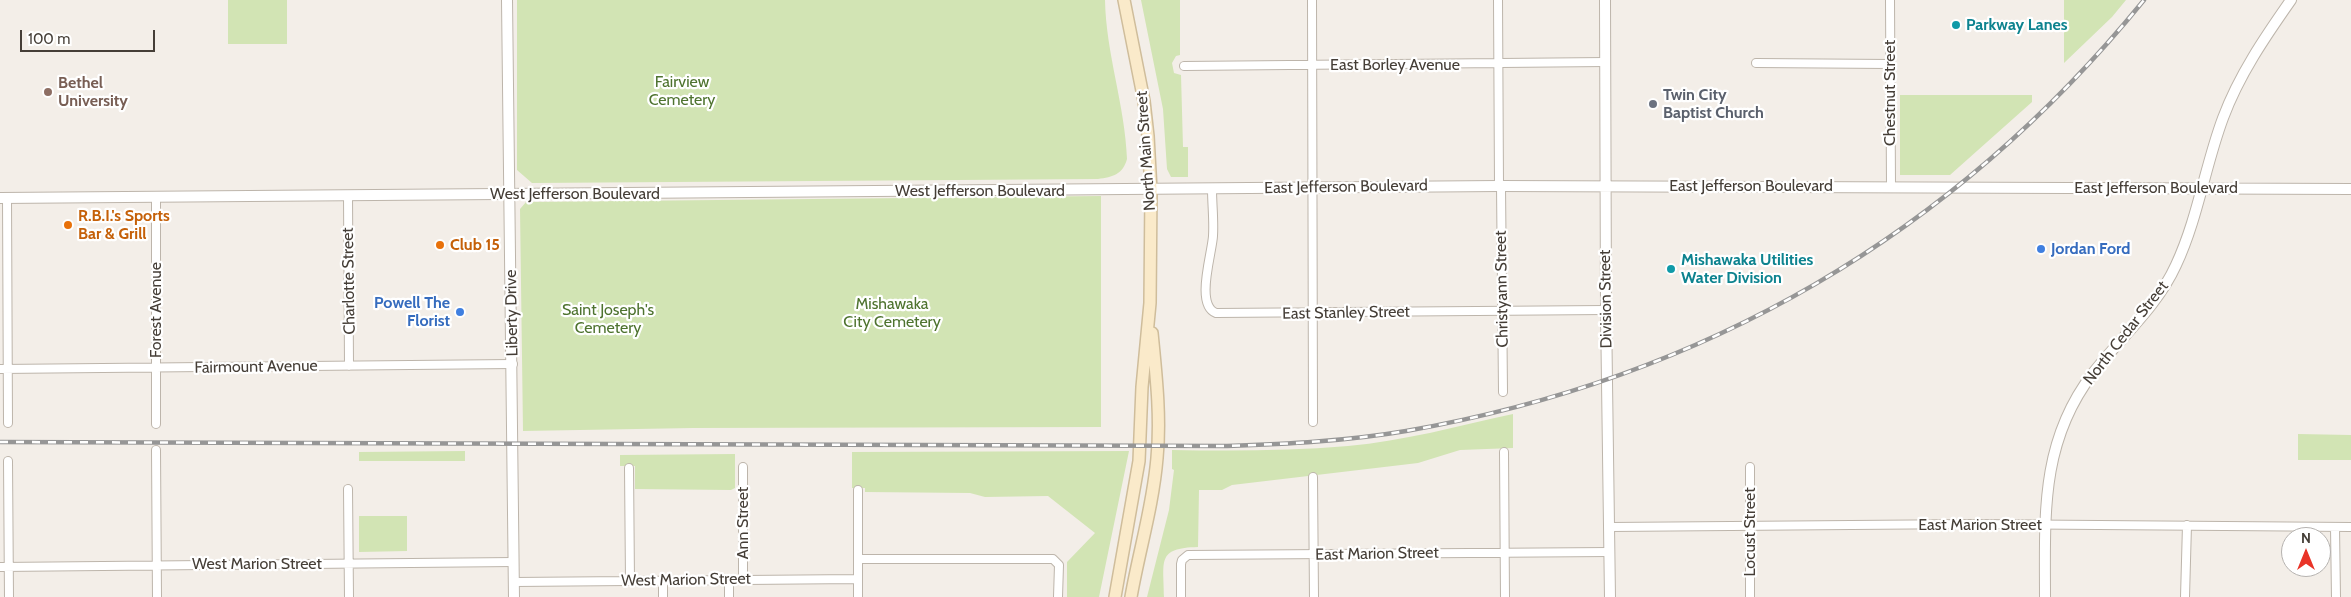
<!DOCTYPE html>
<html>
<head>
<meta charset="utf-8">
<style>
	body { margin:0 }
	#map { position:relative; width:2351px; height:597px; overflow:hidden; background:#f3eee8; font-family:Cabin,sans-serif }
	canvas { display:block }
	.north { position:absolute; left:2281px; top:527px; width:50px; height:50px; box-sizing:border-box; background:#fff; border:1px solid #b5b2af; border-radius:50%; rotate:0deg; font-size:14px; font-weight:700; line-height:20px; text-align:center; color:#453e37 }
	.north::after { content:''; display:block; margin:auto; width:18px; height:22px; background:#e93428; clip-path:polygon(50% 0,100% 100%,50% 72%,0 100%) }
	.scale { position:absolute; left:20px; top:30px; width:135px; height:22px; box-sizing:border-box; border:2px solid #453e37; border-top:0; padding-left:6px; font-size:15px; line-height:18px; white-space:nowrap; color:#453e37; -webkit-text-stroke:4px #fff; paint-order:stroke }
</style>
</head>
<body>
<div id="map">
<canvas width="2351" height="597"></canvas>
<div class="north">N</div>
<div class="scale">100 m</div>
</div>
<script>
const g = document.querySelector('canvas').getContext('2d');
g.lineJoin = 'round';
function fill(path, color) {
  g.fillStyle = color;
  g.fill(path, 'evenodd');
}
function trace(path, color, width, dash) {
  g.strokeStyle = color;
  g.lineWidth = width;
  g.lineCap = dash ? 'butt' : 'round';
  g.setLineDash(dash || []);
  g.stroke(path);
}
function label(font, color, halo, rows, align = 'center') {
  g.font = font + ' Cabin,sans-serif';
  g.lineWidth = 4.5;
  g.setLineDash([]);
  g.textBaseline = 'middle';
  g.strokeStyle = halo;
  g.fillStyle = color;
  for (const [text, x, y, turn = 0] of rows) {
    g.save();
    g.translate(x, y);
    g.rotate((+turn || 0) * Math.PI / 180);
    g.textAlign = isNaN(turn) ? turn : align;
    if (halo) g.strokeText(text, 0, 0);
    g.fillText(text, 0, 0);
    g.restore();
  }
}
fill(new Path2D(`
	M228,0h59v44h-59z
	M517,0h588c1,54 20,105 22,159 -4,15 -14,18 -29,20l-566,4 -15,-13z
	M1141,0h39v55l-4,1 -4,7 2,10 7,2 2,72h5v30h-17l-4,-8 -4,-60z
	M2064,0h62l-14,17 -48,46z
	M1900,95h132v7l-82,73h-50z
	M1101,196v231l-408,1 -170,3 -3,-222 6,-7z
	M1513,414v34l-53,2 -42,13 -186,22 -10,5h-23l-1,57c-42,1 -34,14 -34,50h-17l22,-87 5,-40 -2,-1v-19c59,1 117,1 176,-4 56,-5 110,-20 165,-32z
	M2298,434l53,1v25h-53z
	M465,451v10h-106v-9z
	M1129,451l-30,146h-32v-35l28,-29 -47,-37 -63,1 -15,-4 -105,-1v-4h-13v-36z
	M735,454v34l-4,2 -96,-1v-23h-15v-11z
	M359,516h48v35l-48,1z`), '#d2e4b4');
const minor = new Path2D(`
	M1312,0l1,422
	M1498,0l1,186
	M1890,0l1,187
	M1756,63l134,1
	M1184,66l422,-4
	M1501,186l2,206
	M1212,189c0,15 2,31 1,47 -1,18 -18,69 3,77l390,-3
	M348,195l1,171
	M156,197v227
	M7,198l1,225
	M0,369l513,-5
	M156,450l1,147
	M1504,452l1,145
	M8,461l1,136
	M743,467v113
	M1750,467v130
	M629,468l1,113
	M1313,477l1,120
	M348,489l1,108
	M1610,527l362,-3 379,3
	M2335,527l1,70
	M858,559h195l6,6 -1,32
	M0,567l514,-5
	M729,580v17
	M663,581v16
	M514,582l344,-3
	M858,597v-107
	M1181,597v-33l1,-4 6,-5 422,-3
	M2185,597l2,-72`);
const tertiary = new Path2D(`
	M507,0l7,597
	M1605,0l1,310 4,287
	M0,198l1499,-12 852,3
	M2045,597c0,-82 -5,-155 48,-224 28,-36 64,-66 83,-108 22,-47 29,-99 47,-147 16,-43 42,-81 68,-118`);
const secondary = new Path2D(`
	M1115,597l24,-136 3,-74 8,-84 1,-113 -3,-54 -4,-35 -20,-101
	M1131,597c8,-46 22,-91 26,-139 4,-41 -1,-84 -5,-125`);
trace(minor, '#bdb5ab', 10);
trace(tertiary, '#bdb5ab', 12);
trace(secondary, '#cfbd9b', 14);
trace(minor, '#fff', 8);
trace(tertiary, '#fff', 10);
trace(secondary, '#faeaca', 11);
const rail = new Path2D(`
	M0,442l1227,4c60,-2 120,-5 179,-15 298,-52 547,-196 738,-431`);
trace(rail, '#969696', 4.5);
trace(rail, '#fff', 2.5, [8]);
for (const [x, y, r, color] of [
	[1956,25,5,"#0f9aa8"],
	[48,92,5,"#8d6e63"],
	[1653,104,5,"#6b7280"],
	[68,225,5,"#e8710a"],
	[440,245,5,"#e8710a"],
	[2041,249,5,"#3f7fe0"],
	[1671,269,5,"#0f9aa8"],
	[460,312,5,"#3f7fe0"]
]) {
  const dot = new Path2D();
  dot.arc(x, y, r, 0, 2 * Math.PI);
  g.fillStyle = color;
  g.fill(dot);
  trace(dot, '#fff', 2);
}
label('bold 16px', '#0d838f', '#fff', [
	["Parkway Lanes",1966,25],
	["Mishawaka Utilities",1681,260],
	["Water Division",1681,278]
], 'left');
label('16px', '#453e37', '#fff', [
	["East Borley Avenue",1395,65],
	["Chestnut Street",1890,93,-90],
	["North Main Street",1146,151,-94],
	["East Jefferson Boulevard",1751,186],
	["East Jefferson Boulevard",1346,187,-1],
	["East Jefferson Boulevard",2156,188],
	["West Jefferson Boulevard",980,191],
	["West Jefferson Boulevard",575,194],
	["Charlotte Street",349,281,-91],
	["Christyann Street",1502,289,-91],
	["Division Street",1606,299,-91],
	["Forest Avenue",156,310,-90],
	["Liberty Drive",512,313,-91],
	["East Stanley Street",1346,313,-1],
	["North Cedar Street",2126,333,-52],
	["Fairmount Avenue",256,367,-1],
	["Ann Street",743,523,-90],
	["East Marion Street",1980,525],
	["Locust Street",1750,532,-90],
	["East Marion Street",1377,554,-1],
	["West Marion Street",257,564],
	["West Marion Street",686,580,-1]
]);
label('16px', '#4e732f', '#fff', [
	["Fairview",682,82],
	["Cemetery",682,100],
	["Mishawaka",892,304],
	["City Cemetery",892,322],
	["Saint Joseph's",608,310],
	["Cemetery",608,328]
]);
label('bold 16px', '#785e54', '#fff', [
	["Bethel",58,83],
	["University",58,101]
], 'left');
label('bold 16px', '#5b616d', '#fff', [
	["Twin City",1663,95],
	["Baptist Church",1663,113]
], 'left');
label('bold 16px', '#c56008', '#fff', [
	["R.B.I.'s Sports",78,216],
	["Bar & Grill",78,234],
	["Club 15",450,245]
], 'left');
label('bold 16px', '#366cbe', '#fff', [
	["Jordan Ford",2051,249],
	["Powell The",450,303,"right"],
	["Florist",450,321,"right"]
], 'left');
</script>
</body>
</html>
